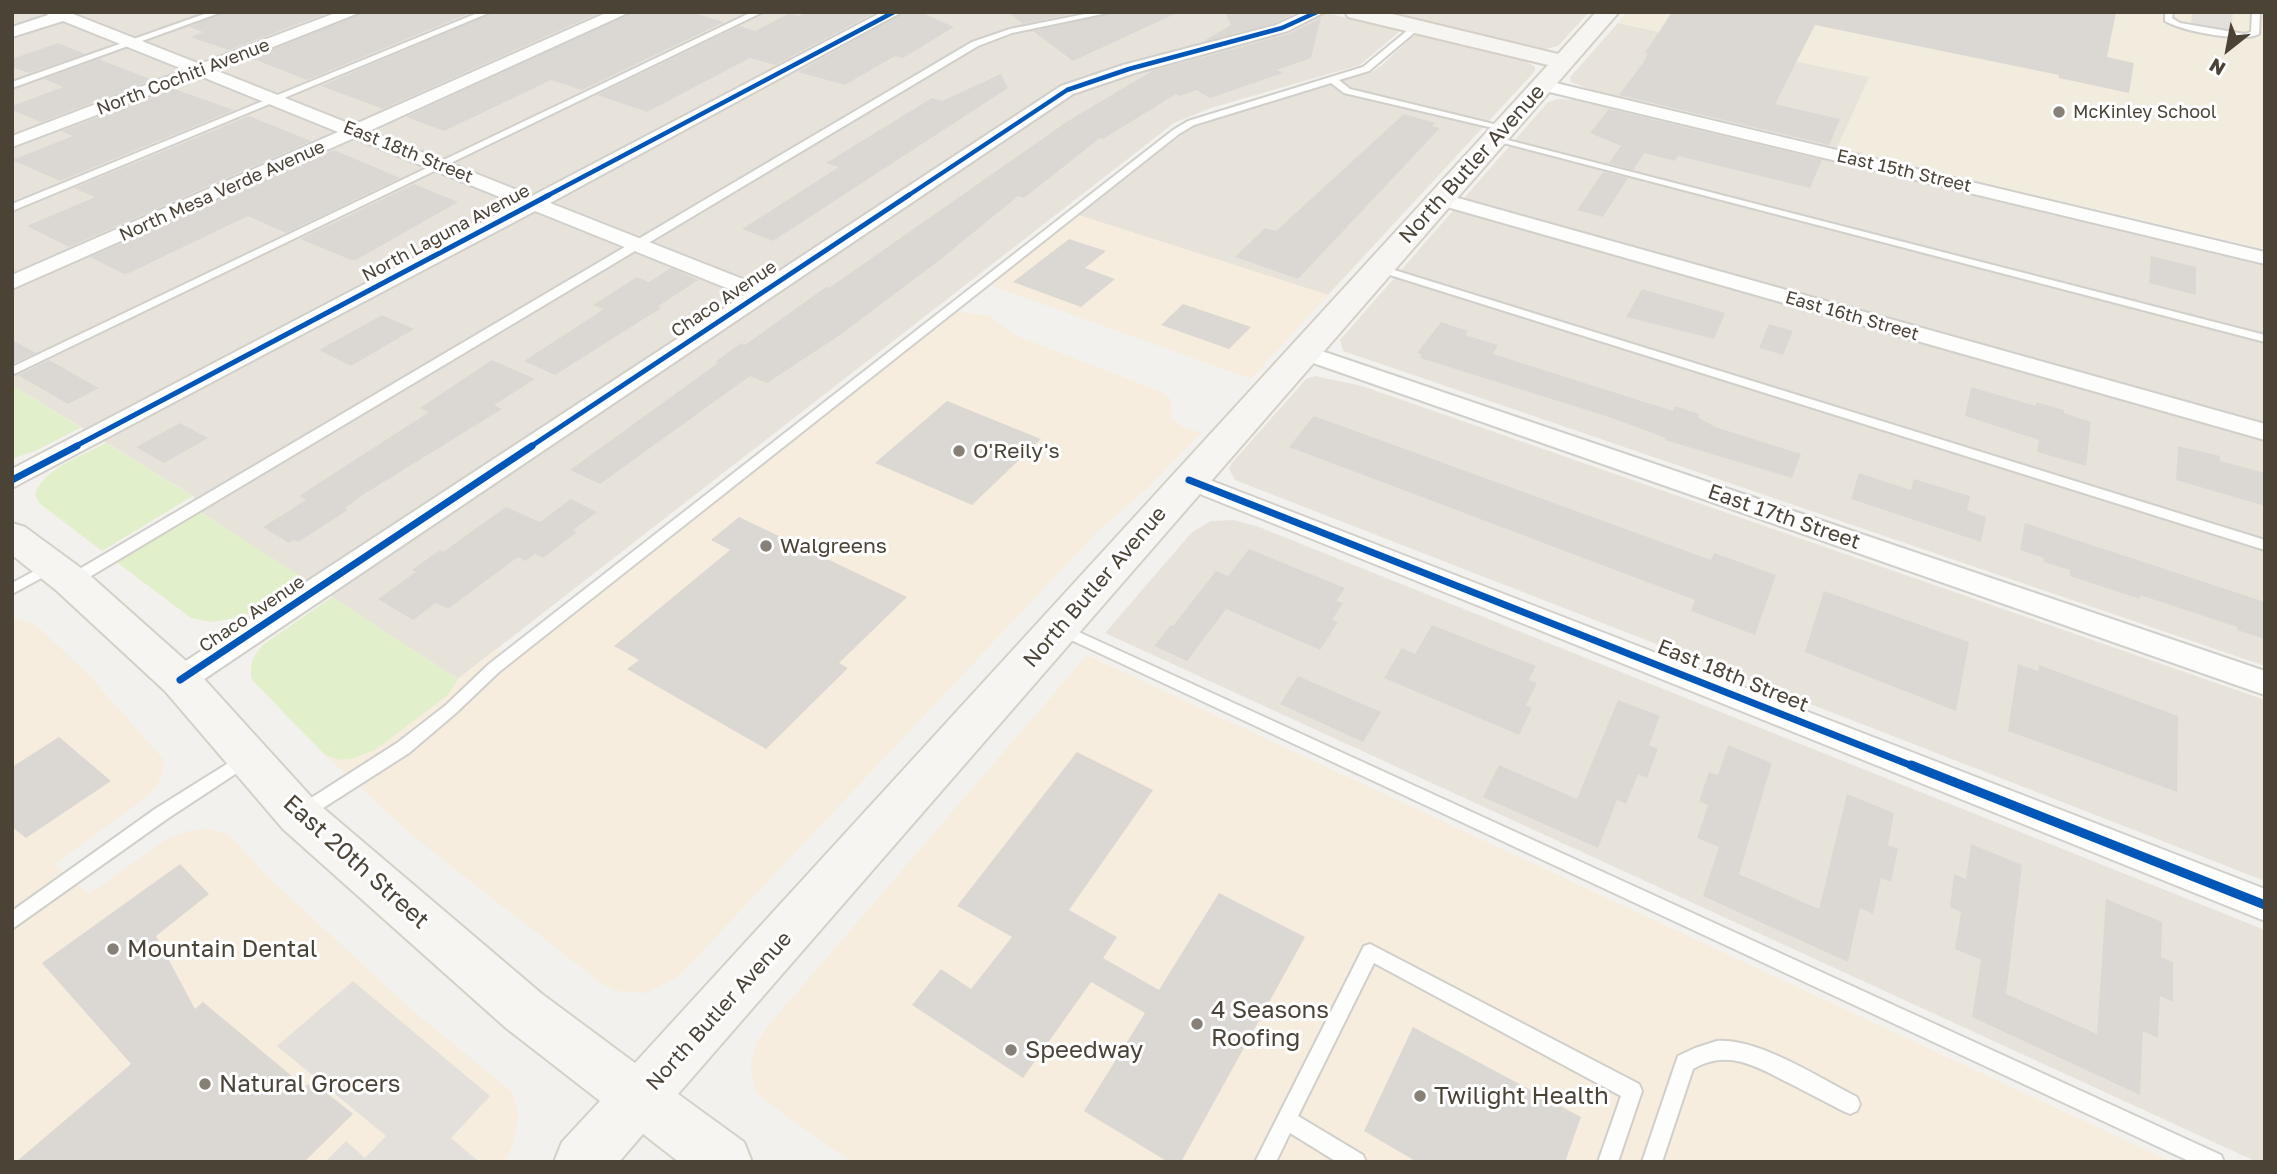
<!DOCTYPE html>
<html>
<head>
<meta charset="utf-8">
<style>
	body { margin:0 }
	#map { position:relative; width:2277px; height:1174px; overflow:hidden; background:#f3f1ed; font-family:"Golos Text",sans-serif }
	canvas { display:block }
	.frame { position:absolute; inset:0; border:14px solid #4c4337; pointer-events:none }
	.north { position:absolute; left:2193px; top:14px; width:70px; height:70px; -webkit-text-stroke:5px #fff; paint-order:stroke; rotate:211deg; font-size:19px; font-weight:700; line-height:28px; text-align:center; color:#4c4337 }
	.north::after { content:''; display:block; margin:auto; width:24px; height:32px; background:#4c4337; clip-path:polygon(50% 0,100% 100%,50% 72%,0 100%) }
</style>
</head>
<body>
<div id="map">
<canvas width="2277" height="1174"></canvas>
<div class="frame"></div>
<div class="north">N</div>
</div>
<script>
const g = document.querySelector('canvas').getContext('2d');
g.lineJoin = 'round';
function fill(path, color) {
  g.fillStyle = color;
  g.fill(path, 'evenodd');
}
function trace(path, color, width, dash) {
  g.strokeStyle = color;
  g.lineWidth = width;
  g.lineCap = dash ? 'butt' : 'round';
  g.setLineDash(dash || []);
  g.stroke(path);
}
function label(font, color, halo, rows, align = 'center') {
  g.font = font + ' "Golos Text",sans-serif';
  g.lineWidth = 6;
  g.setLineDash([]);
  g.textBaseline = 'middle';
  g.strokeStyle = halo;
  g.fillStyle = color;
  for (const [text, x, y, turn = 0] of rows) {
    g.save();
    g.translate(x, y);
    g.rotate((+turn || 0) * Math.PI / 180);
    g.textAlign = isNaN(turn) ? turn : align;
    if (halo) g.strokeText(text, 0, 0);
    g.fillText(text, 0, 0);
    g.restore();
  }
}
fill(new Path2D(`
	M12,12h1311l77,19 -40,34 -149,43 -37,15 -716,556 -259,-168 -6,-15 -181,-111z
	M1381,12h208l-31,34 -12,3z
	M1618,23l252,54 -33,71 -248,-59 -18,-7 -1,-5z
	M1415,34l109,26 11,7v4l-207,224 -250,-80 112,-87 39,-15 140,-40 12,-7z
	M1558,99l18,1 689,166v400l-922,-315 -3,-11 208,-238z
	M1315,376l47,10 903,314v181l-1030,-401 -6,-11 2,-5 75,-85z
	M1234,520l25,7 1006,403v232h-8l-1152,-529 87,-101 19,-11z`), '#e8e3da');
fill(new Path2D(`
	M1078,215l250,80 -77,84 -262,-94z
	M956,311l34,5 27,20 147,57 6,5 3,21 8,7 20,7 -56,58 -45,38 -421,447 -32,17 -31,-2 -14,-7 -187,-146 -90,-83 22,4 19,-5 81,-59 11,-16 38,-30 20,11z
	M18,619l18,6 52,49 76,86 -1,11 -5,13 -11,13 -93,68 35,29 79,-56 20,-7 19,-3 22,6 37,41 144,133 101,83 7,20v10l-5,24 -9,17h-492v-542z
	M1087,655l1085,507h-1321l-86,-61 -9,-9 -5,-17v-15l6,-17 10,-16z`), '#f6eddf');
fill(new Path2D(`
	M1627,12h638v237l-428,-101 32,-71 -251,-54z`), '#f2ecdf');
fill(new Path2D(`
	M12,385l68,42v1l-43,22 -25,9z
	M106,443l87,53 -91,55 -63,-48 -4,-9c10,-27 47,-38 71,-51z
	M199,511l104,67 -50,33 -12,6 -29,5 -21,-4 -76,-57z
	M332,597l126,82 -10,16 -73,55 -21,8 -14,2 -15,-5 -73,-75c-3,-15 0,-24 11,-35z`), '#e2efcb');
fill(new Path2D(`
	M2192,12h41l-2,21 -40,-7z
	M353,981l137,115 -39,42 26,22 -2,2h-150l21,-21 19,17 21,-22 -109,-90z`), '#e3e0dc');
fill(new Path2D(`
	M224,12h106l-101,38 -39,-13 13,-5 -14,-5z
	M363,12h109l-165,68 -56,-22z
	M493,12h108l-218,97 -62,-23z
	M632,12h58l34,10 -142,68 -31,-10 -107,51 -38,-14z
	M806,12h70l-101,53 -25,-7 -103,54 -50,-17 142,-69 16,5 33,-17 11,2z
	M905,12h15l34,15 -51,31 -8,-2 -50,29 -47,-13z
	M1008,12h72l-57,12z
	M1114,12h65l-106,49 -40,-30z
	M1225,12h72l-22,11 -73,19 29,-17z
	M1672,12h444l-9,45 27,6 -5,30 -70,-15v-3l-244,-50 -40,79 65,15 -11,26 -210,-50 24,-32 5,-10h-3z
	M1321,18l-10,40 -34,12 6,3 -73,25 -14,-8 -16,6 -4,-2 -73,45 -3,-1 -76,60 -6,-2 -77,63 -101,76 -73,48 -17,-7 -150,108 -30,-14 148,-107 -3,-1 26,-19 4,2 81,-58 3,1 239,-167 84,-50 137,-37z
	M58,43l27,11 -56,19 -17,-6v-8z
	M99,59l53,21 -111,42 -29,-12v-4l51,-19 -19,-8z
	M1001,74l7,14 -235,153 -31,-12 97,-62 -13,-4 106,-65 10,3z
	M174,89l60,21 -174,71 -48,-21 61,-24 -12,-5z
	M1609,109l213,51 -12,28 -132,-32 -3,5 -31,-8 -11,17 -24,-7 12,-17 -31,-13z
	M1404,114l31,9 -3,3 8,2 -142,151 -63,-22 30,-29 11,3z
	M249,116l62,25 -242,106 -42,-21 68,-29 -21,-9z
	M334,150l66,28 -114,55 -38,-17 -119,57 -5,1 -34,-17z
	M1603,172l25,6 -25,39 -26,-7z
	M414,184l44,18 -102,58h-5l-51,-21z
	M1069,239l37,12 -21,17 30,11 -34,28 -68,-25z
	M2151,256l45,11v28l-47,-12z
	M671,268l27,12 -41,27 4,1 -106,67 -31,-14 80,-52 -11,-4 44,-28 12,5z
	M1642,289l83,24 -11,26 -88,-22z
	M1183,304l68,23 -22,22 -68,-24z
	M382,315l32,14 -63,37 -32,-16z
	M1441,322l27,9 -3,4 33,10 -5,9 180,57 2,-5 24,8 -1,3 17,10 86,27 -9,24 -127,-38 1,-2 -57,-21 -189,-59 2,-3 -5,-2z
	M1769,324l24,7 -10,24 -24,-7z
	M12,340l24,13 -24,11z
	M49,360l50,28 -31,16 -50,-29z
	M492,360l43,19 -41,26 8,4 -141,87 -16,12 3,2 -50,32 -4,-2 -5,3 -26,-16 43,-27 -7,-4 130,-84 -9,-4z
	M1971,387l65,19v-4l28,8v3l27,9 -5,44 -49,-14 2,-12 -74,-24z
	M947,401l94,38 -69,66 -97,-42z
	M1314,416l397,144 3,-7 62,22 -21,60 -64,-24 4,-11 -406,-153z
	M180,423l28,15 -44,25 -28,-16z
	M2178,446l42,10v5l45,12v33l-89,-26z
	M1859,473l52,17 3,-11 56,17 -3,14 19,7 -5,25 -130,-43z
	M571,499l26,13 -24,18 4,2 -34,26 -8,-4 -10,7 -7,-4 -70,52 -12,-6 -23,17 -35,-21 38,-27 -4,-2 28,-20 3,2 63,-45 34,15z
	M739,517l168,80 -68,66 9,5 -82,81 -139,-80 12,-9 -25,-14 116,-96 -19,-10z
	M2025,523l240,79v37l-28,-9v-3l-97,-32v4l-70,-23v-6l-27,-8 1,-4 -24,-8z
	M1249,549l96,39 -9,13 7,2 -11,17 6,2 -18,28 -94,-41 -39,52 -33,-15 17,-21 2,1 43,-55 12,5z
	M1824,591l145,51 -13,69 -151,-59z
	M1432,625l104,41 -7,14 8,3 -11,22 6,3 -13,27 -135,-57 18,-30 13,6z
	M2018,664l20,7 1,-6 139,51 -1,76 -169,-61z
	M1298,676l83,36 -18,30 -83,-38z
	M1618,700l42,16 -11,29 9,4 -11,29 -9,-4 -12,30 -9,-4 -19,48 -115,-51 16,-32 78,34z
	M59,737l52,44 -85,57 -14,-11v-60z
	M1728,745l44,18 -33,111 80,35 28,-115 47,19 -6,32 10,4 -7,33 -10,-4 -8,36 -13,-6 -12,54 -145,-66 16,-49 -22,-9 11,-33 -9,-4 10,-29 9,3z
	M1077,752l76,38 -84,120 48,27 -14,21 56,32 60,-97 86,44 -124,225h-13l-84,-51 61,-98 -54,-31 -68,96 -111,-73 29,-36 30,20 41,-52 -55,-31z
	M1971,844l51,21 -16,129 91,40 9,-135 56,23 -1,35 12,5v40l-13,-6 -2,42 -15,-7 -3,64 -168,-78 9,-57 -26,-11 6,-37 -11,-5 4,-33 12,5z
	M180,864l29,30 -53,42 39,73 8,-7 102,85 7,-6 41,33 -49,48h-288l115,-98 -89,-101z
	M1413,1027l168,90 -16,45h-148l-53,-31z`), '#dbd8d3');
const lane = new Path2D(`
	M210,12h12l-210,76v-6z
	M480,12h11l-479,199v-7z
	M752,12h11l-751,363v-8z
	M1095,12h17l-100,21 -34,13 -902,539 -5,1 -7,-5 2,-4 906,-535 38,-13z
	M2165,12h8l-1,6 8,5 65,11 6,-2 1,-20h8l-1,22c-17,9 -77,-3 -94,-13z
	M1414,25l7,2 -52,44 -30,9 11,9 156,38v4l-162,-38 -13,-10 -137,42 -15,9 -680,538 -43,41 -47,40 -100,64 -6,2 -6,-2 -2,-5 2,-5 100,-64 49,-38 43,-41 684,-534 15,-9 175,-54z
	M1492,136l773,199v7l-773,-202z
	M1378,265l887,275v10l-891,-280v-4z
	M53,561l7,5 -2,3 -46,25v-11z
	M1059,623l1162,532 3,7h-33l-1137,-530 -2,-4 2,-4z
	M246,752l6,1 2,5 -2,5 -85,56 -155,110v-18l143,-102z
	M1370,944l269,140 3,7 -24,71h-20l23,-66 -247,-133 -76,153 65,39 3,7h-29l-47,-29 -14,29h-21l109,-216z
	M1717,1041c42,-3 102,37 140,56l3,7 -3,7 -7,3 -7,-3c-18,-9 -36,-19 -54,-28 -32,-16 -61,-35 -96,-14l-31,93h-20l36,-106 17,-8z`);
const street = new Path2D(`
	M46,12h22l132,52 138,-52h23l-146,58 138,55 255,-113h22l-261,119 163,65 350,-184h20l-352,191 208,82 303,-199 62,-21 153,-40 28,-13h21l-37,19 -153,42 -62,21 -882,594 -11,4 -11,-4 -4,-8 4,-8 575,-377 -209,-84 -523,277v-19l505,-265 -163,-66 -342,151v-14l326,-143 -138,-56 -188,71v-11l173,-66 -122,-49 -51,16v-10l36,-12z
	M1543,80l722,172v12l-728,-175 -3,-4z
	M1440,193l825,231v16l-832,-237 -3,-4z
	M1304,345l961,326v24l-969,-338 -3,-5 3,-5z
	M1189,472l1076,417v32l-1085,-435 -4,-6 4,-6z`);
const secondary = new Path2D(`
	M1345,12h39l174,42 38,-42h23l-941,1082 66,48 8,20h-73l-36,-28 -24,28h-65l8,-20 38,-41 -94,-73 -223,-199 -118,-138 -108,-100 -45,-36v-32l13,4 60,44 110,98 120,132 227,193 93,69 913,-998 -200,-48z`);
trace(lane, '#d1cfca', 4);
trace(street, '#d1cfca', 4);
trace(secondary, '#d5d0c5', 4);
fill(lane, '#fdfdfc');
fill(street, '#fdfdfc');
fill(secondary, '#f7f5f1');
trace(new Path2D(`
	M545,197l349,-185
	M906,197l161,-107 62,-21 153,-41 35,-16`), '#0057b8', 4.5);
trace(new Path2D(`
	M74,447l475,-252
	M530,447l379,-252`), '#0057b8', 5);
trace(new Path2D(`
	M12,480l65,-34
	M1189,480l726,287
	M180,680l352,-234`), '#0057b8', 7);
trace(new Path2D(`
	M1911,765l354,140`), '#0057b8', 9);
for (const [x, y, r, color] of [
	[2059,112,7,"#868077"],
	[959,451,7,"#868077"],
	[766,546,7,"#868077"],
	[113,949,7,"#868077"],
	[1197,1024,7,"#868077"],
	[1011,1050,7,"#868077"],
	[205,1084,7,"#868077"],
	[1420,1096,7,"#868077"]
]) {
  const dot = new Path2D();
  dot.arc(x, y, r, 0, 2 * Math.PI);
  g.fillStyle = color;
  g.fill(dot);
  trace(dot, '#fff', 2.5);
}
label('18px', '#4c4337', '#fff', [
	["North Cochiti Avenue",183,77,-21],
	["East 18th Street",408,152,22],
	["East 15th Street",1904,171,13],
	["North Mesa Verde Avenue",222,191,-24],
	["North Laguna Avenue",446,233,-28],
	["Chaco Avenue",724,299,-34],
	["East 16th Street",1852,316,16],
	["Chaco Avenue",252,614,-34]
]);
label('18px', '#4c4337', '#fff', [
	["McKinley School",2073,112]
], 'left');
label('21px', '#4c4337', '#fff', [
	["North Butler Avenue",1472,164,-48],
	["East 17th Street",1784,517,19],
	["North Butler Avenue",1095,587,-49],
	["East 18th Street",1733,676,22],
	["North Butler Avenue",719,1011,-48]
]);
label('21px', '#4c4337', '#fff', [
	["O'Reily's",973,451],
	["Walgreens",780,546]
], 'left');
label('24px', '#4c4337', '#fff', [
	["East 20th Street",356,862,42]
]);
label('24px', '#4c4337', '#fff', [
	["Mountain Dental",127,949],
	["4 Seasons",1211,1010],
	["Roofing",1211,1038],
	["Speedway",1025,1050],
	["Natural Grocers",219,1084],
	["Twilight Health",1434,1096]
], 'left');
</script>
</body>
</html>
